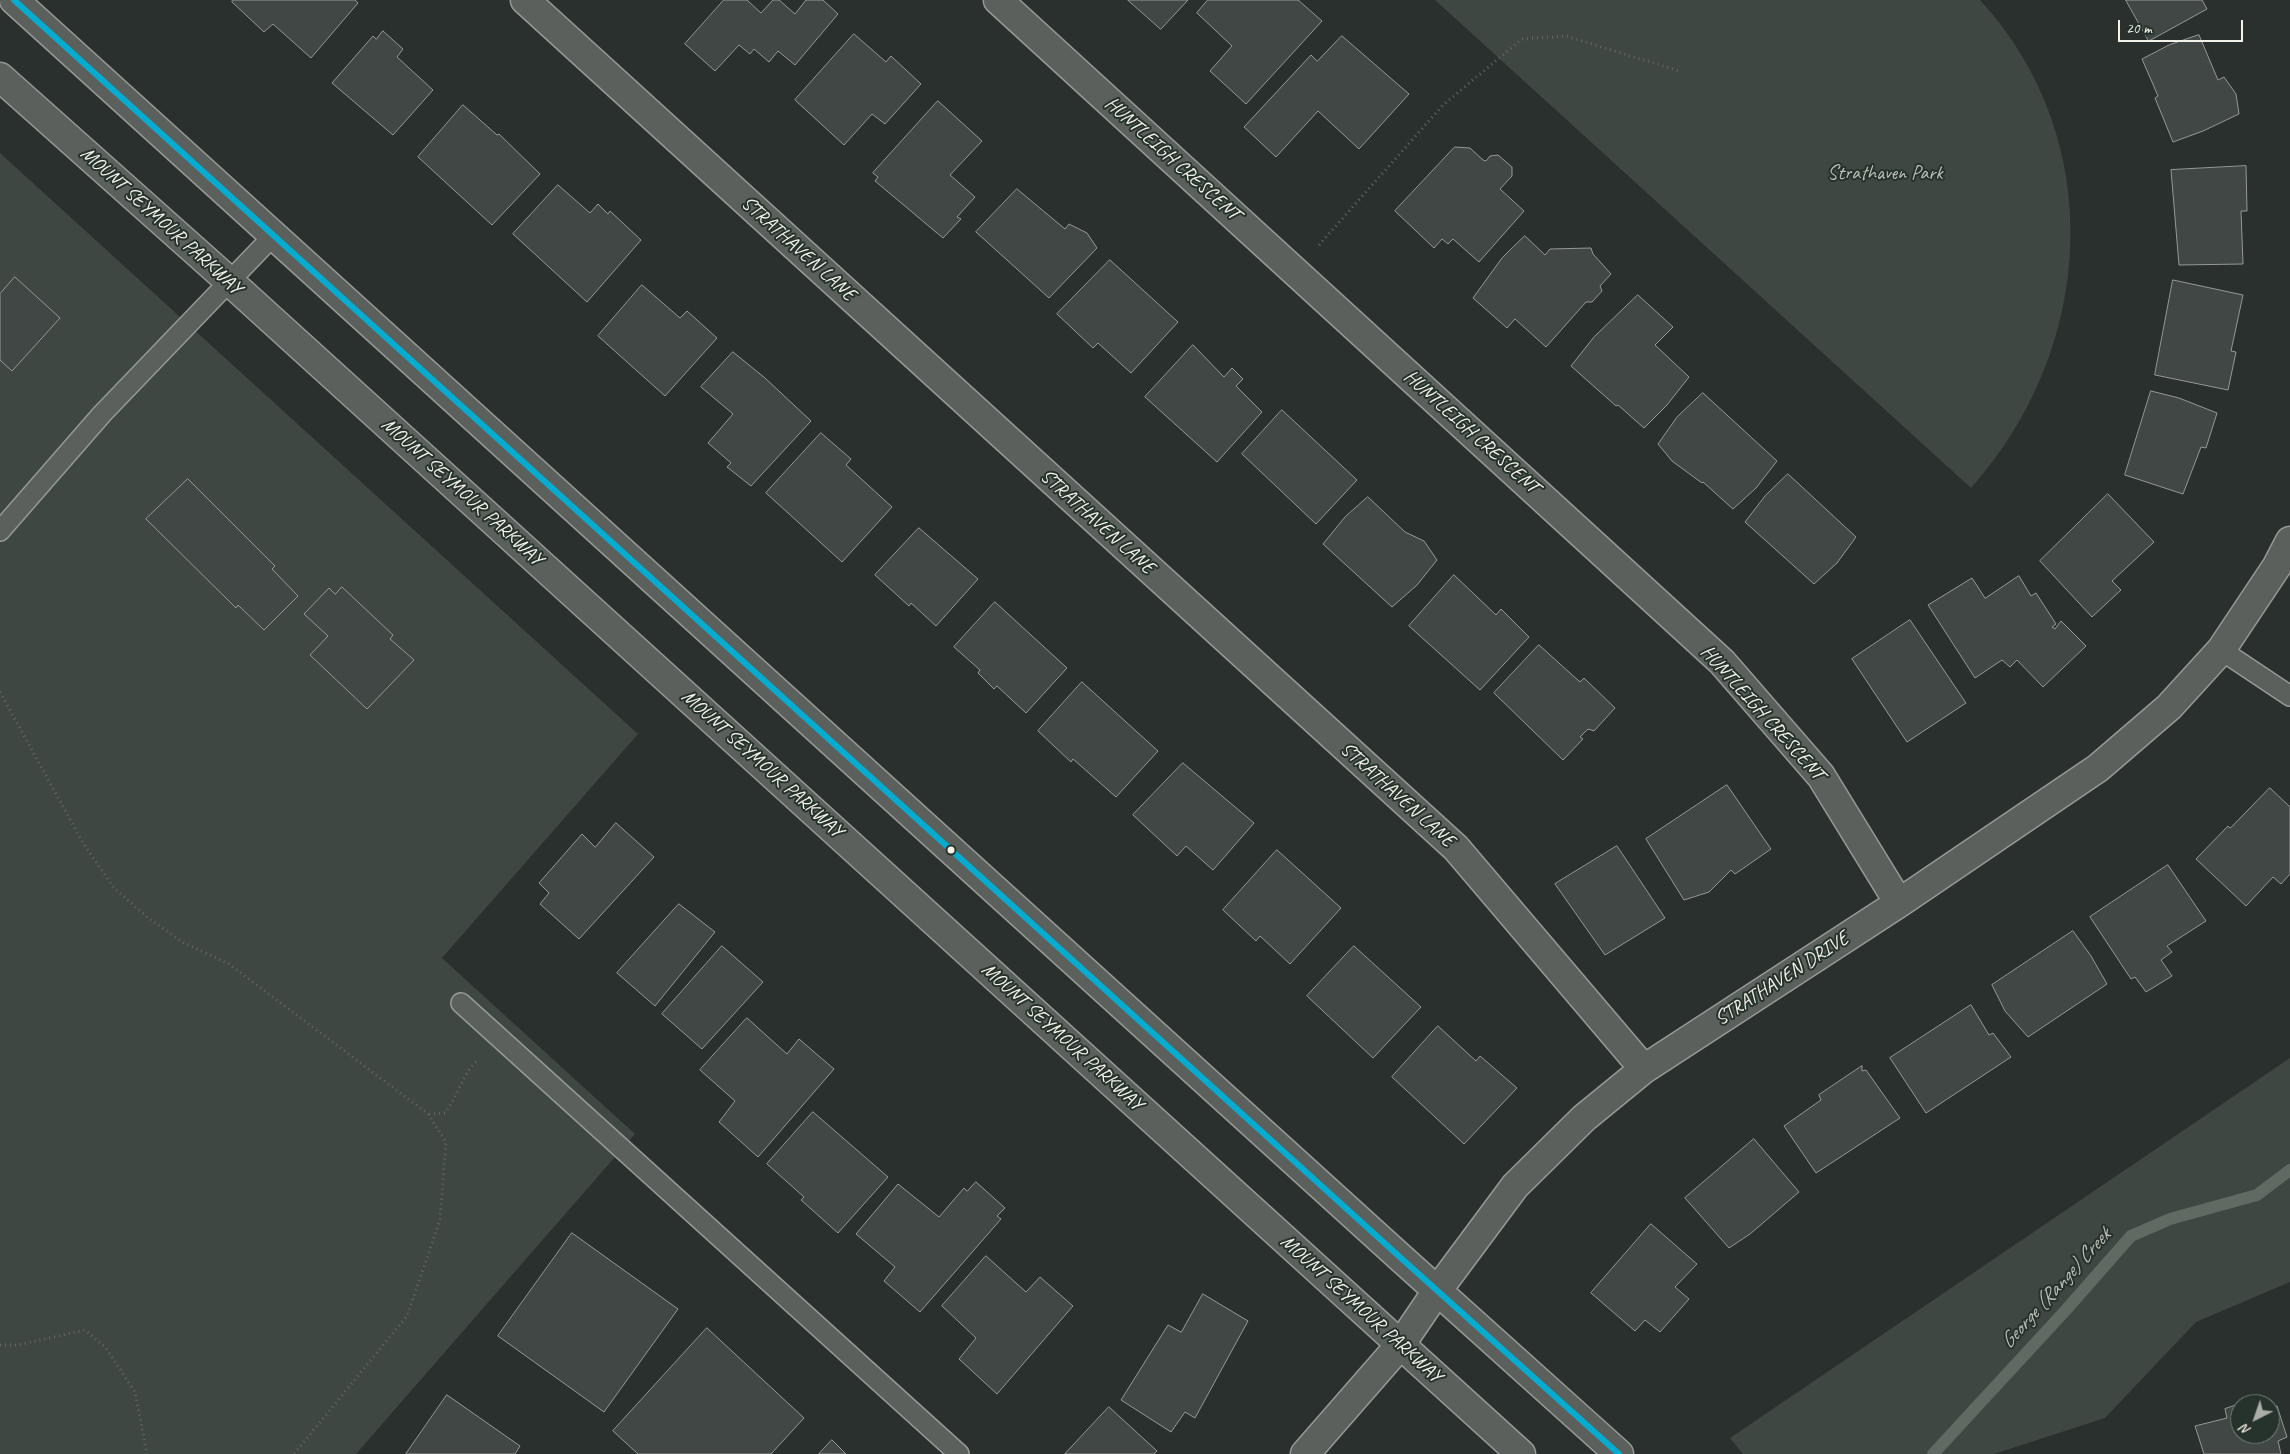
<!DOCTYPE html>
<html>
<head>
<meta charset="utf-8">
<style>
	body { margin:0 }
	#map { position:relative; width:2290px; height:1454px; overflow:hidden; background:#29302d; font-family:Caveat,sans-serif }
	canvas { display:block }
	.north { position:absolute; left:2230px; top:1394px; width:50px; height:50px; box-sizing:border-box; background:#26332d; border:1px solid #787f78; border-radius:50%; rotate:221deg; font-size:14px; font-weight:700; line-height:20px; text-align:center; color:#f4f1e8 }
	.north::after { content:''; display:block; margin:auto; width:18px; height:22px; background:#adada7; clip-path:polygon(50% 0,100% 100%,50% 72%,0 100%) }
	.scale { position:absolute; left:2118px; top:20px; width:125px; height:22px; box-sizing:border-box; border:2px solid #f4f1e8; border-top:0; padding-left:6px; font-size:15px; line-height:18px; white-space:nowrap; color:#f4f1e8; -webkit-text-stroke:4px #26332d; paint-order:stroke }
</style>
</head>
<body>
<div id="map">
<canvas width="2290" height="1454"></canvas>
<div class="north">N</div>
<div class="scale">20 m</div>
</div>
<script>
const g = document.querySelector('canvas').getContext('2d');
g.lineJoin = 'round';
function fill(path, color) {
  g.fillStyle = color;
  g.fill(path, 'evenodd');
}
function trace(path, color, width, dash) {
  g.strokeStyle = color;
  g.lineWidth = width;
  g.lineCap = dash ? 'butt' : 'round';
  g.setLineDash(dash || []);
  g.stroke(path);
}
function label(font, color, halo, rows, align = 'center') {
  g.font = font + ' Caveat,sans-serif';
  g.lineWidth = 4;
  g.setLineDash([]);
  g.textBaseline = 'middle';
  g.strokeStyle = halo;
  g.fillStyle = color;
  for (const [text, x, y, turn = 0] of rows) {
    g.save();
    g.translate(x, y);
    g.rotate((+turn || 0) * Math.PI / 180);
    g.textAlign = isNaN(turn) ? turn : align;
    if (halo) g.strokeText(text, 0, 0);
    g.fillText(text, 0, 0);
    g.restore();
  }
}
fill(new Path2D(`
	M1435,0h545c129,140 115,350 -9,488z
	M0,153l638,581 -196,224 193,176 -279,320h-356z
	M2290,1058v224l-94,40 -91,96 -111,36h-251l-13,-16z`), '#3e4742');
trace(new Path2D(`
	M1933,1454l132,-143 66,-75 39,-17 87,-24 33,-25`), '#616963', 12);
const building = new Path2D(`
	M233,0h122l3,3 -47,55 -38,-34 -9,8 -32,-30z
	M724,0h23l14,13 12,-13h6l16,14 11,-14h17l15,14 -43,51 -17,-14 -9,11 -15,-13 -4,5 -11,-9 -24,26 -30,-27z
	M1128,0h60l-27,29z
	M1208,0h90l24,21 -76,83 -36,-33 22,-25 -35,-33z
	M2126,0h76l5,9 -58,32z
	M383,31l20,18 -6,8 36,33 -40,45 -61,-52 41,-47 3,3z
	M854,34l32,28 5,-6 30,28 -36,40 -13,-10 -28,31 -49,-45z
	M2199,35l19,45 6,-3 12,17 3,20 -36,17 -30,11 -18,-44 3,-2 -16,-37 27,-14z
	M1342,36l67,58 -50,55 -41,-38 -42,46 -32,-30 67,-72 6,6z
	M938,101l44,40 -32,34 25,22 -18,20 4,2 -18,19 -68,-57 3,-4 -5,-4z
	M463,105l34,30 2,-1 41,40 -48,51 -74,-68z
	M1455,147l15,1 13,12 3,1 4,-5 8,-1 14,12v9l-12,13 24,22 -45,51 -26,-23 -5,5 -6,-5 -8,9 -39,-37z
	M2246,166l1,45h-6l2,53 -64,1 -8,-95z
	M558,185l32,28 8,-9 10,10 2,-3 31,29 -54,62 -74,-68z
	M1017,189l48,40 4,-5 18,9 10,15 -48,50 -73,-66z
	M1525,236l20,19 5,-6 41,-1 2,6 18,20 -11,12 2,5 -10,11h-6l-40,45 -31,-28 -8,9 -34,-30 29,-40z
	M1110,260l68,62 -47,51 -33,-30 -5,5 -36,-34z
	M15,277l45,41 -48,53 -12,-11v-66z
	M2173,280l70,15 -12,56 5,1 -8,38 -73,-15z
	M642,285l38,33 7,-7 30,27 -52,58 -67,-60z
	M1638,295l35,32 -18,18 34,32 -22,28 -23,23 -26,-23 -2,1 -45,-40 23,-29z
	M1193,345l31,32 8,-9 11,11 -7,7 26,26 -45,50 -72,-65z
	M733,352l32,26 46,43 -60,65 -24,-19 4,-4 -23,-20 25,-29 -32,-27z
	M2151,391l28,7 38,15 -11,35 -5,-1 -18,47 -58,-19z
	M1703,393l74,68 -21,27 -23,21 -30,-27 -1,1 -30,-22 -14,-17 19,-27z
	M1282,410l75,70 -41,44 -74,-70z
	M821,433l30,26 -5,6 46,42 -50,55 -76,-69z
	M1788,474l68,63 -19,26 -23,21 -69,-62 20,-26z
	M188,479l87,87 -3,3 26,27 -34,34 -26,-25 -2,3 -90,-89z
	M2108,494l46,48 -42,39 9,9 -29,27 -52,-56z
	M1368,497l37,35 19,9 13,19 -20,25 -25,22 -69,-63 22,-27z
	M919,528l59,51 -42,47 -25,-23 -2,3 -34,-31z
	M1454,575l42,40 5,-6 28,28 -49,53 -71,-64z
	M2019,576l12,20 5,-3 20,31 -4,3 3,2 6,-8 25,25 -43,41 -26,-27 -7,7 -8,-7 -27,18 -47,-73 44,-27 13,20z
	M342,587l51,48 -3,4 24,21 -47,49 -57,-54 18,-19 -24,-22 25,-26 6,6z
	M995,602l72,66 -41,45 -29,-27 -3,3 -16,-16 2,-3 -26,-23z
	M1910,620l56,83 -59,39 -55,-83z
	M1539,645l41,37 4,-4 31,30 -21,23 -6,-2 -8,8 3,2 -20,21 -69,-67z
	M1082,682l76,69 -42,46 -43,-38 -2,3 -33,-31z
	M1183,763l71,60 -41,47 -27,-24 -9,10 -44,-41z
	M1727,785l44,64 -36,25 -4,-4 -22,22 -25,8 -38,-61z
	M2270,788l20,19v67l-9,10 -8,-7 -27,29 -50,-47 32,-33 2,2z
	M616,823l38,34 -75,82 -39,-35 9,-11 -10,-10 43,-49 13,13z
	M1617,846l48,72 -60,37 -50,-71z
	M1277,850l64,58 -51,56 -30,-28 -4,5 -33,-31z
	M2168,865l38,56 -39,25 5,6 -11,8 11,16 -26,16 -11,-15 -4,2 -41,-62z
	M679,904l36,28 -60,74 -38,-33z
	M2073,931l18,25 16,28 -79,53 -23,-26 -13,-26z
	M722,946l41,36 -61,67 -40,-35z
	M1354,946l67,61 -48,51 -66,-62z
	M1971,1005l18,30 4,-2 18,24 -85,56 -36,-55z
	M747,1018l40,36 12,-15 35,30 -76,88 -39,-35 16,-21 -35,-31z
	M1438,1026l38,35 4,-5 37,32 -53,56 -72,-67z
	M1862,1066v5l4,-1 34,48 -84,55 -32,-47 37,-26 -2,-5z
	M813,1112l75,65 -50,56 -37,-33 3,-3 -37,-33z
	M1754,1139l45,53 -49,42 -21,14 -44,-50z
	M976,1182l29,26 -8,8 4,3 -81,93 -36,-31 11,-14 -39,-33 42,-50 41,33 25,-29 3,3z
	M1651,1224l46,40 -22,23 14,12 -29,33 -15,-12 -10,11 -44,-38z
	M572,1233l106,76 -74,103 -106,-76z
	M986,1256l40,36 14,-15 33,29 -76,88 -38,-35 17,-21 -34,-32z
	M1203,1294l45,27 -53,97 -10,-6 -14,20 -50,-32 47,-75 13,7z
	M707,1328l97,90 -33,36h-133l-25,-23z
	M447,1395l73,51 -5,8h-109z
	M2240,1404v30h30v-26l7,-2 10,31 -9,4 3,13h-77l-9,-28 32,-8 -2,-9z
	M1109,1407l48,44 -3,3h-89z
	M832,1440l14,14h-27z`);
fill(building, '#414744');
trace(building, '#969996', 1);
const lane = new Path2D(`
	M0,531l102,-117 171,-178
	M2221,650l69,46
	M461,1003l498,451`);
const street = new Path2D(`
	M525,0l931,848 188,221
	M998,0l724,662 99,114 78,127
	M1305,1454l96,-110 36,-53 78,-105 69,-68 60,-49 255,-166 199,-135 71,-61 52,-57 56,-84 13,-25`);
const secondary = new Path2D(`
	M14,0l1388,1259 217,195
	M0,77l229,204 1292,1173`);
trace(lane, '#969996', 22);
trace(street, '#969996', 31);
trace(secondary, '#969996', 31);
trace(new Path2D(`
	M1319,245l124,-140 79,-66 44,-3 113,35
	M0,692l83,151 31,45 34,30 36,25 45,21 199,150 18,28 -6,78 -33,96 -113,138
	M429,1114l16,-1c12,-15 19,-42 32,-52
	M0,1345h18l67,-15 21,18 29,44 12,62`), '#646764', 3, [1, 4]);
trace(lane, '#5c605c', 19);
trace(street, '#5c605c', 28);
trace(secondary, '#5c605c', 28);
trace(new Path2D(`
	M14,0l1388,1259 217,195`), '#06acd0', 6);
for (const [x, y, r, color] of [
	[951,850,4.5,"#f4f1e8"]
]) {
  const dot = new Path2D();
  dot.arc(x, y, r, 0, 2 * Math.PI);
  g.fillStyle = color;
  g.fill(dot);
  trace(dot, '#26332d', 2);
}
label('20px', '#f4f1e8', '#26332d', [
	["HUNTLEIGH CRESCENT",1172,159,42],
	["MOUNT SEYMOUR PARKWAY",161,221,42],
	["STRATHAVEN LANE",798,249,42],
	["HUNTLEIGH CRESCENT",1471,432,42],
	["MOUNT SEYMOUR PARKWAY",462,492,42],
	["STRATHAVEN LANE",1097,522,42],
	["HUNTLEIGH CRESCENT",1762,713,48],
	["MOUNT SEYMOUR PARKWAY",762,764,42],
	["STRATHAVEN LANE",1397,795,42],
	["STRATHAVEN DRIVE",1782,979,-33],
	["MOUNT SEYMOUR PARKWAY",1062,1037,42],
	["MOUNT SEYMOUR PARKWAY",1361,1309,42]
]);
label('20px', '#bebfb7', '#26332d', [
	["Strathaven Park",1885,174]
]);
label('italic 21px', '#bcbdb5', '#26332d', [
	["George (Range) Creek",2056,1289,-48]
]);
</script>
</body>
</html>
